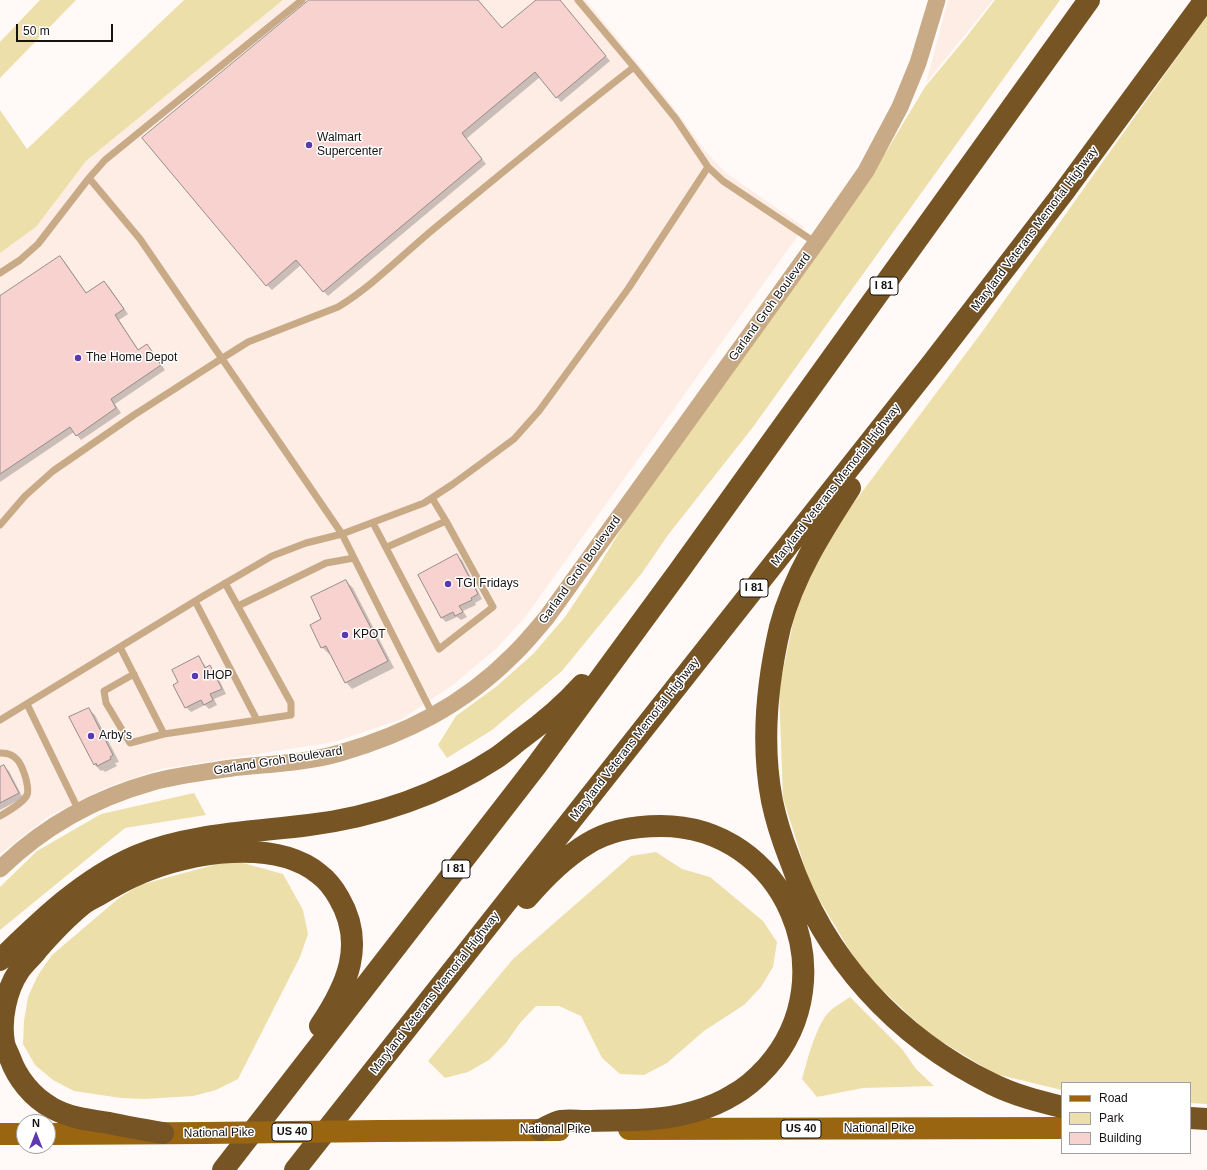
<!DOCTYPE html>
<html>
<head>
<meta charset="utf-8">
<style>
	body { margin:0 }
	#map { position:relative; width:1207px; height:1170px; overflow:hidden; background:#fffaf7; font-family:Helvetica,sans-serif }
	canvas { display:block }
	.legend { position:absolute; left:1061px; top:1082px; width:130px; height:72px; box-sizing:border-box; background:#fff; border:1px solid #a1a0a0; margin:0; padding:5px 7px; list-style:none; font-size:12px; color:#151211 }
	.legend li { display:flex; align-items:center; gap:8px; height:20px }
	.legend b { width:20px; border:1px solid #a1a0a0 }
	.north { position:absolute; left:16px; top:1114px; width:40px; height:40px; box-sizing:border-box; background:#fff; border:1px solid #a1a0a0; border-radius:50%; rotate:0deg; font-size:11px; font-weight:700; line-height:16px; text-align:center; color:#151211 }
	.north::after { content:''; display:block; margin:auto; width:14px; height:18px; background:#5e38b0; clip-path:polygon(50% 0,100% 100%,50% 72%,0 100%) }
	.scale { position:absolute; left:16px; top:24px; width:97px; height:18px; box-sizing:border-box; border:2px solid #151211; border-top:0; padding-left:5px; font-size:12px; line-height:14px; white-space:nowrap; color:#151211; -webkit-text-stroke:3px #fff; paint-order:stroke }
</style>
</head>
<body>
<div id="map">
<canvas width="1207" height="1170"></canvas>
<ul class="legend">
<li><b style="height:5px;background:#9a6511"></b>Road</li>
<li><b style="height:11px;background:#eddfaa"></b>Park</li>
<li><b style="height:11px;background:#f8d2ce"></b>Building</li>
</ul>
<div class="north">N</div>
<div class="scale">50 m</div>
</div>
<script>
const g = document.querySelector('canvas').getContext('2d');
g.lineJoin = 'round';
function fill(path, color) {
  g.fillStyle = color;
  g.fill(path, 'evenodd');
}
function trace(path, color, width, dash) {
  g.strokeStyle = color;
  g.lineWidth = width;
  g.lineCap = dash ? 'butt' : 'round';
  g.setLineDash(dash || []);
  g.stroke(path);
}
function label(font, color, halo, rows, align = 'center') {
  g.font = font + ' Helvetica,sans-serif';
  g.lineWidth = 3;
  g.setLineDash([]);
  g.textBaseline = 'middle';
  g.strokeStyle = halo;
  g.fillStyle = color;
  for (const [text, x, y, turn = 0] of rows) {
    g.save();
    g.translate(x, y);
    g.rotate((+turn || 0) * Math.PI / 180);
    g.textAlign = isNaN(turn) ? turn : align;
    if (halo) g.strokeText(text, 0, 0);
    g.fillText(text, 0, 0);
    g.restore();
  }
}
fill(new Path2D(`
	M283,0h303l82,100 39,53 19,20 78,54 -278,389 -30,33 -46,38 -48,32 -68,23 -173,27 -54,18 -58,29 -49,38v-601l36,-26 50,-66z
	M948,0h45l-67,83 8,-30z`), '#fdede5');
fill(new Path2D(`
	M40,0h36l-76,78v-36z
	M184,0h99l-197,161 -50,66 -36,26v-143l27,39z
	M995,0h65l-307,427 -85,108 -26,38 -80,98 -70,59 -45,28 -9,-13 18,-29 41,-30 36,-32 32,-37 30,-45 39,-64 252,-356 39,-65 39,-47z
	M1207,15v1089l-17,-1v-20h-128v7l-67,-16 -67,-41 -66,-62 -52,-87 -27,-86 -4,-109 18,-85 38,-76 147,-196z
	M194,793l12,22 -81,13 -125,102v-43l37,-36 64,-37z
	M656,852l26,17 28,8 53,44 14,21 -4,25 -12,20 -17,18 -40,26 -37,32 -23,12 -24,-1 -18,-16 -21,-42 -22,-10h-23l-16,17 -14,20 -17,17 -21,12 -23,6 -17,-17 85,-102 118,-103z
	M232,860l51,14 20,36 5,24 -8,23 -62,122 -22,11 -23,6 -48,3 -24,-1 -47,-7 -21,-11 -18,-15 -12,-21 1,-23 4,-24 10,-22 14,-20 67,-57 21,-13z
	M850,997l52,52 14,20 18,17 -71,2 -46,9 -15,-18c5,-18 14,-54 27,-67 6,-6 14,-10 21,-15z`), '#eddfaa');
fill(new Path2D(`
	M311,0h166l25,29 36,-29h21l51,61 -49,41 -21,-25 -74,62 20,25 -158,132 -27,-31 -29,25 -5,-5z
	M60,257l5,5 22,32 17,-12 5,5 19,27 -9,6 20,31 8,-5 5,5 13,19 -50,34 6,9 -40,27 -7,-8 -74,50v-185z
	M457,556l5,4 20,39 -7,4 1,2 -13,6 4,6 -6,3 -4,-3 -11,5 -5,-5z
	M346,581l7,7 41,80 -42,21 -6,-7 -15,-29 -2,1 -7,-7 1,-28z
	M199,658l8,10 3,-2 5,5 11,23 -12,5 3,6 -8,4 -4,-4 -14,7 -5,-5 -6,-24z
	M88,709l7,6 24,47 -4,1 2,3 -12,6 -2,-2 -2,1 -7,-7z
	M4,766l5,5 14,27 -23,12v-41z`), '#0003');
const building = new Path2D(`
	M309,0h169l24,28 34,-28h24l46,56 -50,42 -21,-26 -73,61 20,26 -159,133 -27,-32 -30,26 -124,-148z
	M60,256l26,37 18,-12 20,28 -9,6 23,35 9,-6 14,21 -50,34 5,9 -40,28 -6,-9 -70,47v-178z
	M457,554l21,40 -7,4 1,2 -13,6 4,6 -8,4 -2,-4 -12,6 -23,-43z
	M346,580l42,81 -43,22 -19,-37 -5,2 -11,-23 11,-6 -10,-22z
	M199,656l6,12 5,-3 12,24 -12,5 3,6 -9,5 -3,-5 -16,8 -12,-23 5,-3 -6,-12z
	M89,708l24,47 -3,2 1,2 -14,7 -1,-3 -2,2 -25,-48z
	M4,765l15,28 -19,10v-36z`);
fill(building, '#f8d2ce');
trace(building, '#968d8c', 1);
trace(new Path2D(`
	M578,0l56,67
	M89,178l51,61 202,295 91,181
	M0,273l20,-13 18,-16 51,-66 16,-18 197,-160
	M432,498l14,23
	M373,523l66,126 54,-42 -47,-86 -59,26
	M0,525l25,-29 28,-25 81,-56 87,-56 27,-17 90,-35c36,-22 65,-53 98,-80 66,-54 131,-108 198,-160l42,52 32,48 15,14 93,62
	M195,601l62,119
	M238,606l88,-43 28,-5
	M120,647l44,87 127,-19v-12l-66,-120
	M134,674l-30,17 2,12 24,40 34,-9
	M27,704l52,107
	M0,720l205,-125 67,-39 34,-13 36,-9 82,-31 29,-19 30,-22 31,-23 25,-28 89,-122 80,-122
	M0,753c17,-1 22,12 26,26 1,5 3,11 1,16 -3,7 -20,17 -27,21`), '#c8aa87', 7);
trace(new Path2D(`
	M0,869c43,-42 95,-71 153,-87 25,-7 53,-10 79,-14 36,-4 74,-5 108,-15 66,-19 123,-48 172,-97 13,-12 24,-26 35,-39l269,-374 50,-72 34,-64 18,-44 19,-63`), '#c8aa87', 17);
trace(new Path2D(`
	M629,1129l433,-1
	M380,1131l179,-1
	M0,1134h24
	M48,1134l156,-1`), '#9a6511', 22);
trace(new Path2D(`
	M850,488c-28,43 -57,89 -70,139 -13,56 -19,117 -8,174 4,19 10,38 17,56 35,101 107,180 203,227 22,11 46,17 70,23
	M527,898c17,-20 37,-40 60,-54 22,-14 48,-18 74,-18 124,0 187,150 106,241 -10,11 -21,21 -34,28 -22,14 -54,22 -80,24 -22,2 -45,1 -67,2 -8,0 -17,-1 -25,0 -7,1 -14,6 -21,9
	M0,960c41,-40 83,-81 136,-104 51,-22 119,-24 173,-31 66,-8 132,-31 187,-67 9,-6 18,-14 26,-20 22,-16 42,-33 60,-53
	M1190,1118l17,1
	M163,1133c-18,-3 -36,-6 -54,-10 -20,-3 -39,-5 -57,-15 -20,-11 -35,-30 -42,-50 -2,-5 -5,-10 -6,-15 -4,-23 2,-53 15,-72 5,-8 13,-14 18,-21 14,-16 29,-32 45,-45 5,-4 11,-7 17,-10 13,-8 27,-16 42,-22 48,-21 134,-35 178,1 8,6 15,15 20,24 27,46 8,88 -19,128
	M223,1170l313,-404 143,-195 410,-571
	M295,1170l638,-808 130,-169 142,-193`), '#775424', 22);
trace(new Path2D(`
	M204,1133l176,-2`), '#9a6511', 22);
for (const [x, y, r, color] of [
	[309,145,4,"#5e38b0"],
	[78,358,4,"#5e38b0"],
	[448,584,4,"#5e38b0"],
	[345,635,4,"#5e38b0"],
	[195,676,4,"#5e38b0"],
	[91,736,4,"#5e38b0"]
]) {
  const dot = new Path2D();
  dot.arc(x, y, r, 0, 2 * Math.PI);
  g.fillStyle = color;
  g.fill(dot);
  trace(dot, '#fff', 1.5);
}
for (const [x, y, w] of [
	[884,286,28],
	[754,588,28],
	[456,869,28],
	[801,1129,40],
	[292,1132,40]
]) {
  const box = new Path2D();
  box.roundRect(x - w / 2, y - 9, w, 18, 3);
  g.fillStyle = '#fff';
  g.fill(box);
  trace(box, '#151211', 1);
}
label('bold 11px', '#151211', null, [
	["I 81",884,286],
	["I 81",754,588],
	["I 81",456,869],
	["US 40",801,1129],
	["US 40",292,1132]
]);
label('12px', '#151211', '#fff', [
	["Walmart",317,138],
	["Supercenter",317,152],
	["The Home Depot",86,358],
	["TGI Fridays",456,584],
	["KPOT",353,635],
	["IHOP",203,676],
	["Arby's",99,736]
], 'left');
label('12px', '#151211', '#fff', [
	["Maryland Veterans Memorial Highway",1035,229,-53],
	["Garland Groh Boulevard",770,307,-54],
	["Maryland Veterans Memorial Highway",836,485,-52],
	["Garland Groh Boulevard",580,570,-54],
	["Maryland Veterans Memorial Highway",635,739,-52],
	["Garland Groh Boulevard",278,761,-9],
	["Maryland Veterans Memorial Highway",435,993,-52],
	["National Pike",879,1129],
	["National Pike",555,1130],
	["National Pike",219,1133,-1]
]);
</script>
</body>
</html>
